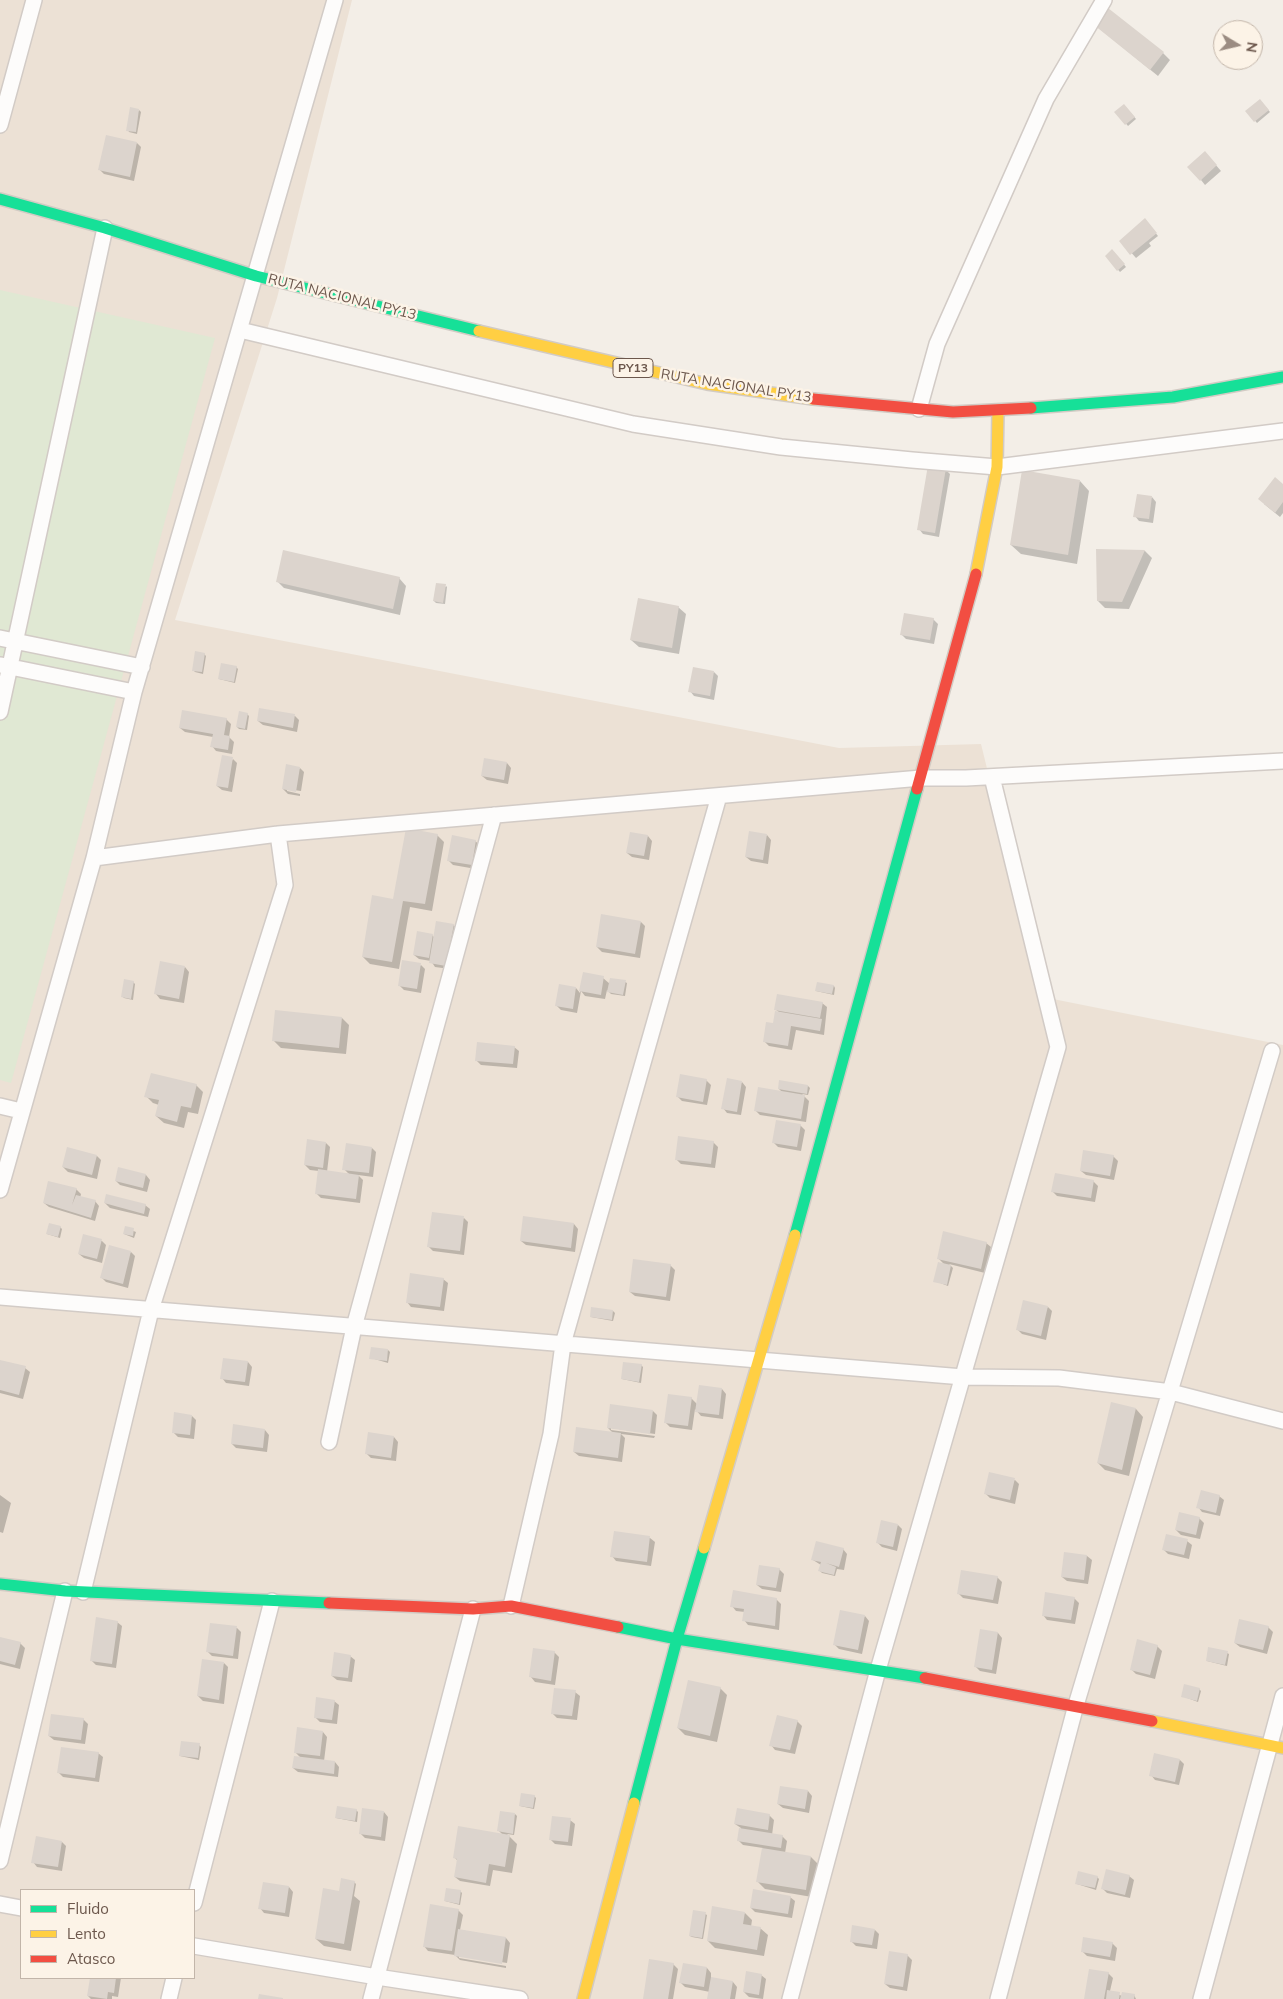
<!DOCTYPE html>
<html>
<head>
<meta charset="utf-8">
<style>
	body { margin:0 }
	#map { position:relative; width:1283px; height:1999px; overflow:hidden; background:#f3eee7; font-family:Mulish,sans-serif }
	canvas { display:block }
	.legend { position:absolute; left:20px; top:1889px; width:175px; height:90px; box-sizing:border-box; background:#fcf3e7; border:1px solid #c2b5a9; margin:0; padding:6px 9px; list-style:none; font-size:15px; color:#6c574c }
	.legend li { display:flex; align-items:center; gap:10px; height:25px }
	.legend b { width:25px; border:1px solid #c2b5a9 }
	.north { position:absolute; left:1213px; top:20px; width:50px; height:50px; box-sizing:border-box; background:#fcf3e7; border:1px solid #c2b5a9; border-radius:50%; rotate:99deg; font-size:14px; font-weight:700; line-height:20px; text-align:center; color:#6c574c }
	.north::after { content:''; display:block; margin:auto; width:18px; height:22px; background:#9b8c82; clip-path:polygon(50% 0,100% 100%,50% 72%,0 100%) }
</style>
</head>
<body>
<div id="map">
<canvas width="1283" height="1999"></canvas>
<ul class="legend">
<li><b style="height:6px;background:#16e098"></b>Fluido</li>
<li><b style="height:6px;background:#ffcf43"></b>Lento</li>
<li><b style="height:6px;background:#f24e42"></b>Atasco</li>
</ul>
<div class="north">N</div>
</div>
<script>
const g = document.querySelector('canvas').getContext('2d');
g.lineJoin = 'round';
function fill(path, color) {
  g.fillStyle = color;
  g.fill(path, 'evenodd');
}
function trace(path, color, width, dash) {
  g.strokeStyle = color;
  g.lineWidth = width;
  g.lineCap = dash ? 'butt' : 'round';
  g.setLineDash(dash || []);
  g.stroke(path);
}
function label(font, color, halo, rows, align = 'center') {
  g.font = font + ' Mulish,sans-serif';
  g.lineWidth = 5;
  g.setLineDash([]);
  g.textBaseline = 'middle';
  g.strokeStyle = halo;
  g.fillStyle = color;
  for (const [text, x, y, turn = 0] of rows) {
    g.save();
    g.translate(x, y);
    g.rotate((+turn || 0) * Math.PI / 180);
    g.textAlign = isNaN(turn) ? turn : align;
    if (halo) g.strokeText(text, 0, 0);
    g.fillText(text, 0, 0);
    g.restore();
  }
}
fill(new Path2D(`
	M0,0h352l-75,298 -102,322 664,128 142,-4 62,253 240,48v954h-1283zM21,1890h173v88h-173z`), '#ece1d5');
fill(new Path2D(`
	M0,290l215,48 -204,745 -11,-3z`), '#e0e8d3');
fill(new Path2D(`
	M1095,25l68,28 7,7 -12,16z
	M1260,100l10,12 -13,11 -10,-12z
	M1124,105l12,14 -8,7 -12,-14z
	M139,110l2,2 -4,22 -8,-2 -1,-2z
	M137,143l4,4 -7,34 -30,-7 -5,-5z
	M1209,157l12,14 -16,14 -4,-5z
	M1145,220l13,16 -9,7 2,3 -15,12 -15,-17z
	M1112,250l14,17 -6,5 -14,-16z
	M945,469l5,5 -11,63 -16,-3 -4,-5z
	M1080,481l9,10 -12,73 -56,-10 -10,-9z
	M1283,485v28l-3,4 -16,-13z
	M1152,497l4,5 -3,21 -14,-2 -4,-5z
	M1097,551h48l7,7 -23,51 -24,-1 -7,-7z
	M399,578l7,8 -6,29 -116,-27 -7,-7z
	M446,586l1,1 -2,17 -9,-1 -2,-2z
	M678,607l8,7 -7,40 -40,-7 -8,-7z
	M933,619l5,5 -4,20 -28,-5 -4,-4z
	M204,654l2,2 -3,18 -8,-2 -2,-2z
	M236,667l2,2 -3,14 -16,-4z
	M714,672l4,4 -4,24 -20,-4 -4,-5z
	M247,714l2,2 -2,14 -8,-1 -2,-2z
	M295,716l4,4 -2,12 -34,-7 -5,-4z
	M226,719l5,5 -2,13 5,5 -2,12 -16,-3 -4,-5 1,-9 -28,-5 -5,-4z
	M233,759l4,4 -5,29 -10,-2 -5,-4z
	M507,763l4,5 -3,16 -21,-4 -5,-4z
	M300,768l4,4 -3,19 -14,-2v2l13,3v2l-12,-2 -5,-5z
	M437,835l7,7 -12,69 -22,-4 -11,62 -29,-5 -7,-7 31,-57z
	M767,835l4,5 -3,24 -17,-3 -5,-4z
	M648,836l4,5 -3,19 -17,-3 -5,-4z
	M475,841l5,4 -4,24 -23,-4 -4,-4z
	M641,922l4,4 -5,32 -38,-6 -5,-5z
	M453,925l5,4 -8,40 -15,-2 -4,-6 -12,-2 -5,-4 18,-20 3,3z
	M421,965l4,4 -4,24 -17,-3 -5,-5z
	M185,967l4,5 -5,31 -24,-4 -4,-5z
	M584,974l19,4 7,6 15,-2 2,1 -2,13 -14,-2 -4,-4 -2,9 -20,-3 -4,-5 -4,22 -16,-3 -5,-5 20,-17 4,5z
	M133,982l2,2 -2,16 -9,-2 -2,-2z
	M834,986l1,2 -1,7 -18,-4z
	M822,1003l5,4 -3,28 -28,-5 -4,20 -23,-4 -5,-5 16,-28 -5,-4z
	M342,1018l7,7 -3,29 -65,-6 -7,-7z
	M514,1047l5,4 -2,17 -36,-3 -5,-5z
	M706,1080l5,5 -4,20 -25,-4 -5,-5z
	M742,1082l4,5 -5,28 -14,-2 -4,-5z
	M196,1085l7,7 -5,22 -10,-2 -4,16 -20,-5 -8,-7 3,-11 -6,-2 -7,-7z
	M808,1086l2,2 -2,7 -6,-1 7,7 -3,21 -46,-7 -5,-5 28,-17 -4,-4z
	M800,1125l5,5 -4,21 -23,-4 -4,-4z
	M713,1142l5,5 -3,21 -34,-4 -5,-5z
	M326,1143l4,4 -3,25 22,2 -5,-5 28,-21 4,4 -3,25 -15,-2 5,5 -3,23 -39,-5 -5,-5 3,-22 -9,-1 -5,-5z
	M97,1156l4,4 -4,19 -29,-7 -5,-5z
	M1113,1156l5,5 -4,19 -28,-5 -5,-4z
	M146,1175l4,5 -3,12 -27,-7 -4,-4z
	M1093,1181l5,5 -3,16 -38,-6 -4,-4z
	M76,1189l5,5 -1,4 15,3 4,5 -4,15 -46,-14 -5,-4z
	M105,1203l40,2 5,4 -2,8 -38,-9z
	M464,1218l4,4 -4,33 -31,-4 -5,-5z
	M574,1224l4,5 -3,23 -49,-7 -5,-4z
	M60,1227l2,2 -2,9 -13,-4z
	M126,1228l10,4 -2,6 -10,-4z
	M84,1236l18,5 4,4 -4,18 -18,-5 -5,-4z
	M986,1243l5,4 -6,26 -36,-9 4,4 -5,18 -13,-5 10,-16 -7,-7z
	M131,1252l4,4 -7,32 -22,-6 -4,-4z
	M670,1265l5,5 -5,31 -35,-5 -5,-4z
	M443,1279l5,4 -4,28 -33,-4 -4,-5z
	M1048,1307l4,4 -6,29 -24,-6 -4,-4z
	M613,1311l2,2 -2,8 -22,-4z
	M388,1350l2,2 -2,11 -17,-5z
	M0,1361l25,7 5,4 -7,27 -23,-6z
	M248,1362l4,5 -3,19 -23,-3 -4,-5z
	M641,1365l2,2 -2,16 -19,-4z
	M722,1389l4,5 -3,25 -22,-3 -6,-7 -3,21 -22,-3 -5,-5 26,-24 7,7z
	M1112,1404l24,5 7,8 -14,59 -24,-6 -7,-7z
	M653,1411l4,4 -2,19 -44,-6v2l44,6 -1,2 -33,-4 4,4 -3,24 -43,-6 -5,-4 39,-19 -5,-5z
	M192,1416l4,4 -2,19 -16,-2 -5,-5z
	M265,1430l4,5 -2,17 -31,-4 -4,-4z
	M394,1437l4,5 -2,19 -25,-3 -5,-5z
	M1015,1480l4,4 -4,20 -25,-6 -5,-5z
	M0,1495l11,8 -8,30 -3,-1z
	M1219,1496l5,4 -4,16 -18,-4 -4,-5z
	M1199,1518l5,5 -4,16 -19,-4 -5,-5z
	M898,1525l4,4 -5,22 -15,-4 -5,-5z
	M615,1533l35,5 5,4 -4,24 -35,-5 -4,-5z
	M1187,1541l5,4 -3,14 -21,-5 -4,-4z
	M843,1549l4,5 -3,16 -7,-1 -2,7 -13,-3 -2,-2 1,-6 -8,-5z
	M1065,1553l22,3 5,4 -4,24 -21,-3 -5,-4z
	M779,1569l5,5 -3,18 -19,-3 -5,-4z
	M997,1577l5,5 -4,22 -35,-6 -4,-4z
	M1074,1598l5,5 -4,21 -28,-4 -4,-5z
	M776,1599l5,5 -2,26 -31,-5 -4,-5 1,-8 -9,-1 -4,-5z
	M865,1616l4,5 -7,33 -23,-5 -5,-5z
	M117,1622l5,4 -6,42 -20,-3 -5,-5z
	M211,1624l26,4 4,4 -3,27 -26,-3 -5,-5z
	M1268,1627l5,5 -6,22 -27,-7 -5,-4z
	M981,1631l17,2 4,5 -6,36 -16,-3 -5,-5z
	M0,1638l20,5 5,5 -5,21 -20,-5z
	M1157,1646l5,5 -7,28 -19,-5 -5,-5z
	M554,1652l5,5 -4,28 -20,-3 -4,-5z
	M1227,1653l2,1 -2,12 -20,-5z
	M350,1656l5,4 -3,22 -15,-2 -5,-4z
	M224,1663l4,4 -4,37 -21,-3 -5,-5z
	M720,1688l7,7 -10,47 -32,-7 -7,-7z
	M1199,1689l2,2 -3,11 -16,-6z
	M575,1692l5,4 -3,24 -20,-2 -5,-5z
	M334,1701l5,4 -2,19 -17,-2 -5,-5z
	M83,1719l5,5 -3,20 -31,-4 -5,-4z
	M797,1721l5,5 -7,28 -20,-4 -4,-5z
	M323,1732l4,5 -3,24 11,1 4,5 -1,10 -40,-5 -5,-4 8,-10 -6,-6z
	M199,1745l2,2 -2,13 -19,-4z
	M98,1753l5,4 -4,25 -36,-5 -4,-4z
	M1180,1760l4,4 -5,21 -24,-5 -4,-5z
	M808,1791l4,5 -3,17 -26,-5 -5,-4z
	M534,1796l2,2 -2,11 -14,-3z
	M356,1810l2,2 -1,10 -21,-4z
	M384,1812l4,5 -3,24 -20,-3 -5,-5z
	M515,1814l2,2 -3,19 -7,-1 10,10 -5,29 -19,-3 -3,16 -30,-5 -5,-4 3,-16 -4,-4 49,-22 -4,-4z
	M769,1815l5,5 -2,15 10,1 5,5 -2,12 26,4 7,7 -6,33 -47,-8 -7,-7 5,-34 -20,-3 -4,-4 2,-13 -6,-4z
	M570,1820l5,4 -3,22 -17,-2 -5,-5z
	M62,1842l4,4 -4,25 -25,-4 -4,-5z
	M1129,1876l5,4 -4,18 -23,-5 -4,-4z
	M1097,1877l2,2 -3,11 -19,-6z
	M354,1882l2,2 -2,12 6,5 -9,50 -27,-5 -8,-7z
	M289,1887l4,5 -4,25 -25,-4 -4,-5z
	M460,1891l2,2 -2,12 -15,-4z
	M790,1897l5,4 -3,17 -37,-6 -4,-4z
	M458,1910l5,5 -3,15 46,8 4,5 -3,20 -48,-8v3l47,8v2l-46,-8 -5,-5 -27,-4 -4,-5z
	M745,1913l7,7 -1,7 9,1 8,7 -4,21 -49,-8 -7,-7z
	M705,1914l2,1 -4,24 -11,-2 -2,-1z
	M875,1930l4,4 -2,15 -21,-3 -5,-5z
	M1112,1943l5,5 -2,13 -28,-5 -5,-5z
	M907,1955l5,5 -5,31 -17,-3 -5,-4z
	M673,1964l5,5 -5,30h-29z
	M684,1965l23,3 4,5v5l22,4 4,5 -2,12h-27l2,-7 -25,-5 -4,-4z
	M1108,1973l5,5 -3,13 12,5 12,-1 2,4h-51z
	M761,1975l5,4 -3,20 -14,-2 -5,-5z
	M91,1978h30l-3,19 -6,-1v3h-21l-3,-3z`), '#0003');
fill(new Path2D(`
	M1108,8l56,44 -14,18 -56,-45z
	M1260,99l9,11 -15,12 -9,-11z
	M1124,104l11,13 -10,8 -11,-13z
	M130,107l9,2 -3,23 -10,-1z
	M106,135l31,7 -7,35 -32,-7z
	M1205,151l12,14 -17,16 -13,-14z
	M1145,218l12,15 -27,22 -11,-14z
	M1112,249l13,15 -8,7 -12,-15z
	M928,465l18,3 -11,65 -18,-3z
	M1022,470l58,10 -12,75 -58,-10z
	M1275,477l8,7v18l-8,11 -17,-14z
	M1137,494l15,2 -3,23 -16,-2z
	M1096,549l49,1 -23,52 -25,-1z
	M283,550l117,27 -7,32 -117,-27z
	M436,583l10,1 -3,19 -10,-2z
	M638,598l41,8 -7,42 -42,-8z
	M904,613l30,5 -4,22 -30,-5z
	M195,651l10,2 -3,19 -10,-1z
	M221,663l16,3 -3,16 -16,-3z
	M693,667l21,4 -4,25 -22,-4z
	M259,708l36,6 -2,14 -36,-7z
	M182,710l45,8 -3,17 6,1 -2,14 -18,-3 3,-13 -34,-6z
	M239,711l9,2 -3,16 -9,-2z
	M222,755l11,2 -5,31 -12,-2z
	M484,758l23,4 -3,18 -23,-4z
	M286,764l14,3 -4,25 -14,-3z
	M406,828l32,6 -13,70 -22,-3 -11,61 -30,-5 10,-62 21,4z
	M749,831l18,3 -4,26 -18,-3z
	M630,832l18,3 -4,21 -18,-3z
	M452,835l24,5 -4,25 -25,-4z
	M601,914l40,7 -6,33 -39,-7z
	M436,921l18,3 -8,42 -17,-3z
	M417,931l16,3 -4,24 -16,-3z
	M402,960l19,3 -4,26 -19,-3z
	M160,961l25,5 -6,33 -25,-5z
	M583,972l21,4 -3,19 -22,-4z
	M610,978l16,2 -3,15 -16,-3z
	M124,979l10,2 -3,18 -10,-2z
	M817,982l17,3 -2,9 -17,-3z
	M559,984l17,3 -3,22 -18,-3z
	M777,994l46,8 -3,16 -46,-8z
	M275,1010l67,7 -3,31 -67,-7z
	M775,1011l47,8 -2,12 -29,-5 -3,20 -25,-4 3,-20 7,1z
	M477,1042l38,4 -2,18 -38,-3z
	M151,1073l46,11 -6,24 -10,-2 -4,16 -22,-6 4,-16 -15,-3z
	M680,1074l27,5 -4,23 -27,-5z
	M727,1078l15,3 -5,31 -16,-3z
	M779,1080l29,5 -1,9 -29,-5z
	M758,1087l47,8 -4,24 -47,-8z
	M776,1120l25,4 -4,23 -25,-4z
	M678,1136l36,5 -3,23 -36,-4z
	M307,1139l19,3 -3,26 -19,-3z
	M346,1143l26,4 -3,26 -27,-3z
	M67,1147l30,8 -5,20 -30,-8z
	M1083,1150l31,5 -4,21 -30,-5z
	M118,1167l28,7 -3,14 -28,-7z
	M318,1169l41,6 -3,24 -41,-5z
	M1055,1173l39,7 -3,18 -40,-6z
	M48,1181l29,7 -5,17 4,-10 20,5 -5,18 -48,-15z
	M106,1194l40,10 -2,10 -40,-11z
	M432,1212l32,4 -4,35 -33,-4z
	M523,1216l51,7 -3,25 -51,-7z
	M49,1223l12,3 -3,11 -12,-3z
	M125,1226l9,2 -1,8 -10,-2z
	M943,1231l44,11 -6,27 -44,-10z
	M83,1234l19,5 -5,20 -19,-5z
	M109,1245l22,6 -8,33 -23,-6z
	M633,1259l38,5 -5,33 -37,-5z
	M938,1262l13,3 -4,20 -14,-3z
	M410,1273l34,5 -4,29 -34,-4z
	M1023,1300l25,6 -7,30 -25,-6z
	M591,1307l22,3 -1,10 -22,-3z
	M371,1347l17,2 -1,12 -18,-2z
	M223,1358l25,3 -3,21 -25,-3z
	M0,1360l26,6 -7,29 -19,-5z
	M623,1362l19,2 -3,18 -18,-3z
	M699,1385l23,3 -3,27 -24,-3z
	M668,1394l24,3 -4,29 -24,-3z
	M1111,1402l25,6 -14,62 -25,-7z
	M610,1404l43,6 -3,24 -43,-6z
	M174,1412l18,3 -2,20 -18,-2z
	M233,1424l32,5 -2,19 -32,-4z
	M576,1427l45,6 -3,25 -45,-6z
	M368,1432l26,4 -3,22 -26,-4z
	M989,1472l26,6 -5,22 -26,-6z
	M1201,1490l19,5 -4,18 -20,-5z
	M1179,1512l21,5 -4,18 -21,-5z
	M881,1520l17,4 -5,23 -17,-4z
	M614,1531l36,5 -3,26 -37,-5z
	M1166,1534l22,5 -4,16 -22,-5z
	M816,1541l28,7 -5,19 -13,-4 10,4 -2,8 -16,-4 3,-9 -10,-2z
	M1064,1552l23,3 -3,25 -23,-3z
	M759,1565l21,3 -4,20 -20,-3z
	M961,1570l37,6 -5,24 -36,-6z
	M733,1590l44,8 -2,28 -33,-5 2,-12 -14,-2z
	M1045,1592l30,5 -4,23 -29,-4z
	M840,1610l25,5 -7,35 -25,-5z
	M96,1617l22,4 -6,43 -22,-3z
	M1239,1619l30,7 -6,24 -29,-7z
	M210,1623l27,3 -4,30 -27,-4z
	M980,1629l18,3 -6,38 -18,-3z
	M0,1637l21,5 -6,23 -15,-4z
	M1137,1639l21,6 -8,30 -20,-5z
	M1208,1647l20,4 -3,14 -19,-4z
	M533,1648l22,3 -4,30 -22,-4z
	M334,1652l17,3 -3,23 -17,-2z
	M202,1659l22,3 -5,38 -22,-4z
	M688,1680l33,7 -11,49 -33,-8z
	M1184,1684l16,4 -3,13 -16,-4z
	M554,1688l22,2 -4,26 -21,-2z
	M316,1697l19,3 -3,20 -18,-2z
	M51,1714l33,4 -3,22 -33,-4z
	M777,1715l21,5 -8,30 -21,-4z
	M297,1727l26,4 -3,25 -26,-3z
	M181,1741l19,2 -2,15 -19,-2z
	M61,1747l38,5 -4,26 -38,-5z
	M1154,1753l26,6 -5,23 -26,-6z
	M294,1756l41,5 -1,13 -42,-6z
	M780,1786l28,4 -3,19 -28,-5z
	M521,1793l14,2 -2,13 -14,-2z
	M337,1806l20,3 -2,12 -20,-3z
	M362,1808l22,3 -3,26 -22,-3z
	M737,1808l33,6 -2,16 -34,-6z
	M500,1811l15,2 -2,21 -16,-3z
	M552,1816l19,2 -3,24 -19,-2z
	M458,1826l52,9 -5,32 -16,-3 -3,19 -32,-6 3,-18 -4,-1z
	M739,1828l44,7 -2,13 -44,-7z
	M36,1836l26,5 -4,26 -27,-4z
	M762,1848l49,8 -5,34 -50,-8z
	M1106,1869l24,6 -5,20 -24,-6z
	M1078,1871l20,5 -3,12 -20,-4z
	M341,1878l14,3 -11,63 -29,-5 8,-51 16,3z
	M263,1882l26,4 -4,27 -27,-4z
	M446,1888l15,2 -2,14 -15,-3z
	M753,1889l38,7 -3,18 -38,-6z
	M430,1904l29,5 -7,42 -29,-4z
	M712,1906l33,6 -2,12 18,3 -4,23 -50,-9z
	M693,1910l13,2 -4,26 -13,-2z
	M852,1925l23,4 -3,16 -22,-3z
	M458,1929l48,8 -4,27 -48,-8z
	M1083,1937l30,5 -3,15 -29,-5z
	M889,1951l19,3 -5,33 -19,-3z
	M649,1959l25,4 -6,36h-25z
	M683,1963l24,4 -3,20 -25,-4z
	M1089,1969l20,3 -5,27h-20z
	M746,1971l16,3 -3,21 -16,-3z
	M711,1977l22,4 -3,18h-23z
	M90,1978h26l-2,15 -6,-1 -1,7 -20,-3z
	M1107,1990l13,2 -1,7h-13z
	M1122,1992l13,2 -1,5h-14z
	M259,1994l24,4v1h-25z`), '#dcd4cd');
const street = new Path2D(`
	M0,125l34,-125
	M240,330l393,94 148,23 131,13 85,7 286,-36
	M919,409l18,-65 109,-245 58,-99
	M0,638l142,29
	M1,665l133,27
	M0,712l105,-484
	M94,858l184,-24 643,-56h45l317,-17
	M0,1106l21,5
	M0,1190l94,-332 40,-166 201,-692
	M0,1297l963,80 96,1 112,14 112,29
	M329,1442l25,-115 140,-512
	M83,1592l68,-282 134,-425 -7,-51
	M511,1606l40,-172 12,-90 156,-548
	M0,1861l65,-270
	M194,1903l78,-302
	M0,1904l21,4
	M194,1946l183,31 143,22
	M169,1999l5,-21
	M371,1999l102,-390
	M790,1999l88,-329 180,-623 -66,-270
	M998,1999l78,-294 196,-654
	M1201,1999l82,-303`);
const fast = new Path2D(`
	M0,199l105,29 151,48 223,55
	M1031,408l142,-11 110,-20
	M795,1235l122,-446
	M0,1584l65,7 264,12
	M618,1627l59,12 248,39
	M634,1803l43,-164 27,-91`);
const slow = new Path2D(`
	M479,331l228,53 106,15
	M976,574l21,-107 1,-57
	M704,1548l91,-313
	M1152,1721l131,27
	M583,1999l51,-196`);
const jam = new Path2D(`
	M813,399l140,13 78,-4
	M917,789l59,-215
	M329,1603l144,6 38,-3 107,21
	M925,1678l227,43`);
trace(street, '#d2cbc6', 18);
trace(fast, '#d2cbc4', 14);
trace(slow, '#d2cbc4', 14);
trace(jam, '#d2cbc4', 14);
trace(street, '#fdfcfb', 15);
trace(fast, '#16e098', 11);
trace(slow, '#ffcf43', 11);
trace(jam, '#f24e42', 11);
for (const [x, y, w] of [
	[633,368,40]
]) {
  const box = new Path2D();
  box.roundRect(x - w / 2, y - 9.5, w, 19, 4);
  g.fillStyle = '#fcf3e7';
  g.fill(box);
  trace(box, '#6c574c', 1);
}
label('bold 12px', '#6c574c', null, [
	["PY13",633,368]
]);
label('14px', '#6c574c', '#fcf3e7', [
	["RUTA NACIONAL PY13",342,297,14],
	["RUTA NACIONAL PY13",736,386,9]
]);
</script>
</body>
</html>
